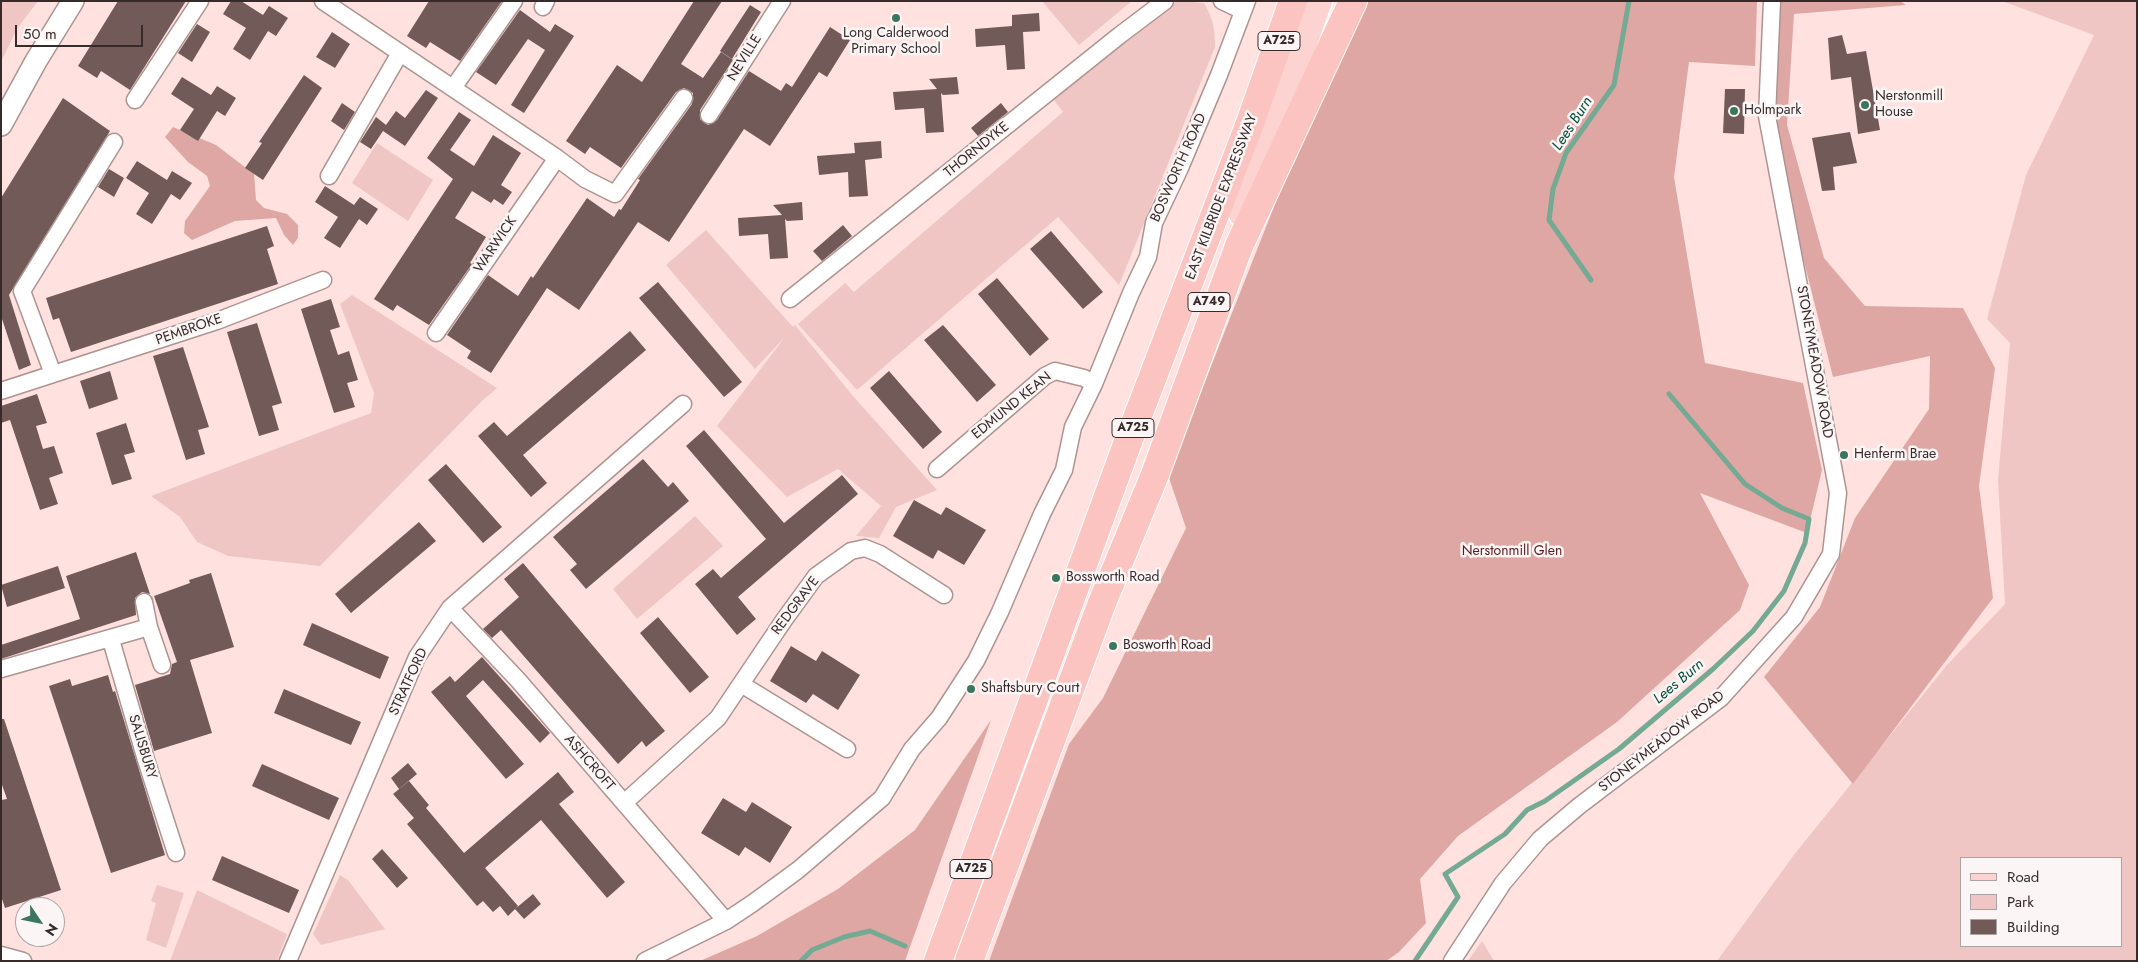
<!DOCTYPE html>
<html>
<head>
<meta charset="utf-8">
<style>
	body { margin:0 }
	#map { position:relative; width:2138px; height:962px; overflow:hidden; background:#ffe2e0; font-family:Jost,sans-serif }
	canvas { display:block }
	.frame { position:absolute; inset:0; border:2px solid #362b2a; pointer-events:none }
	.legend { position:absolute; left:1960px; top:857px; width:162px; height:90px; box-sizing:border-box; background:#fbf5f5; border:1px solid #aca4a4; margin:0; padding:6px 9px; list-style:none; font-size:15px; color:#362b2a }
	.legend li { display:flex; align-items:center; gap:10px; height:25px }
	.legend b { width:25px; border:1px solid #aca4a4 }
	.north { position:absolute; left:15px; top:897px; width:50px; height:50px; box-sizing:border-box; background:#fbf5f5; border:1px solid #aca4a4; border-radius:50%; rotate:124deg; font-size:14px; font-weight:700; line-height:20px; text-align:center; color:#362b2a }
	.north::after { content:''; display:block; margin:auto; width:18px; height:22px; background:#3b765f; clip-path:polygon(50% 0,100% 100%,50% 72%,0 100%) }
	.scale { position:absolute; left:15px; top:25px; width:128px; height:22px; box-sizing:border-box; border:2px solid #362b2a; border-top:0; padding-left:6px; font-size:15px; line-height:18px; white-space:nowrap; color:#362b2a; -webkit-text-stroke:4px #fbf5f5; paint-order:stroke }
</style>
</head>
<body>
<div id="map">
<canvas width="2138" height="962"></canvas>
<div class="frame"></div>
<ul class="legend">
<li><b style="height:6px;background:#fcd3d0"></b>Road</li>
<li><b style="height:14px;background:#efc6c4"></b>Park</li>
<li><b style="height:14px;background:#725a58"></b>Building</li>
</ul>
<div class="north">N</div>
<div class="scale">50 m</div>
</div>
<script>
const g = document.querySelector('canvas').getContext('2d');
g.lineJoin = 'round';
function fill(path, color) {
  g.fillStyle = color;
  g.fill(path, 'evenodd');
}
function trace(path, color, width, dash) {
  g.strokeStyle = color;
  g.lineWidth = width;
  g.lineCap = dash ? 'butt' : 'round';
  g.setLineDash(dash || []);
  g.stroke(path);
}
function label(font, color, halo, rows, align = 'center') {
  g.font = font + ' Jost,sans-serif';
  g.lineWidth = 5;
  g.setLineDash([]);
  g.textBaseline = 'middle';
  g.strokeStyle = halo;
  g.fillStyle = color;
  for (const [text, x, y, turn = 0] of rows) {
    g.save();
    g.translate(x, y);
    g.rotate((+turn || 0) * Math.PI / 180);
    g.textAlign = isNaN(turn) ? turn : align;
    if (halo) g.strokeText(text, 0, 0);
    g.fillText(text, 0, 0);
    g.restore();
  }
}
fill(new Path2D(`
	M1,1h37l-21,28 -16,33z
	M1042,1h90l-53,44z
	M1180,1l24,2c9,15 11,26 11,44l-96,238 -61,-68 -201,173 -59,-66 47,-41 9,9 209,-180 -9,-12 110,-93z
	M2002,1h135v960h-420l76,-105 154,-191 58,-61 -7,-124 12,-137 -23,-24 39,-144 68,-140zM1962,858h160v88h-160z
	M377,143l56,37 -25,41 -56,-38z
	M706,230l87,97 2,-2 58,71 84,94 -41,17 -17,31 -23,-2 25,-30 -43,-37 -51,28 -70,-71 68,-89 -30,32 -89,-104z
	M352,295l145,93 -14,12 -163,166 -92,-10 -31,-14 -17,-25 -29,-21 220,-83 3,-20 -34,-89z
	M695,516l28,30 -86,73 -24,-30z
	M340,875l8,5 37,49 -64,16 -8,-11z
	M157,885l27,8 -18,55 -20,-8 10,-37 -5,-2z
	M197,890l90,44 -10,27h-107z
	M1482,941l12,20h-26z`), '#efc6c4');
fill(new Path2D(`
	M1367,1h390l-2,65 -66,-4 -15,115 31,186 98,20 19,87 -15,63 -107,-40 49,92 -9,25 -123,112 -159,114 -38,43 6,44 -27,29 -13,9h-397l80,-217 34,-46 83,-170 -18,-53 128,-324z
	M1779,1h121l6,4 -112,9 -7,111 37,133 41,48 98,2 32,60 -16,118 14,112 -140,186 -89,-107 56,-70 35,-89 74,-109 1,-53 -97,21 -60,-239z
	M173,127l43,18 38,29 2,26 8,8 23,6 11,11v13l-5,7 -9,-10 -8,-17 -41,3 -43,19 -8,-7 1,-12 25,-35 -3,-10 -19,-14 -23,-25z
	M991,720l-86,241h-205l57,-25 81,-47 77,-59z`), '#dea7a4');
trace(new Path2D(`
	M1591,280l-42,-60 4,-31 13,-36 48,-68 15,-84
	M801,961l11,-11 32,-13 26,-6 35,15
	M1415,961l43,-64 -13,-23 60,-40 22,-24 18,-9 74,-52 94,-80 40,-38 31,-40 21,-48 4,-24 -27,-11 -37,-24 -76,-90`), '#74a993', 5);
fill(new Path2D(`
	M118,1h68l-56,89 -29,-19 -4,7 -19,-12z
	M231,1h10l22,14 6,-9 19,12 -12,18 -8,-5 -18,29 -17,-11 13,-21 -23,-14z
	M429,1h73l-42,60 -30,-19 -4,6 -19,-12z
	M694,1h28l-41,63 22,14 18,-26 12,8 -33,50v9l8,6 9,-5 32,-49 32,20 5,-8 6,4 38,-60 20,13 -23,37 -8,-5 -49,74 -26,-17 -75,113 -31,-20 -59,88 -32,-22 -56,85 -24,-15 4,-7 -24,-16 41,-60 30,21 13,-20 2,2 54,-80 27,19 5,-8 2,1 19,-30 -2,-1 54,-75 1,-11 -9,-5 -8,4 -55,76 -31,-21 -5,7 -19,-13 51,-76 25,17z
	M750,5l11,7 -29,47 -12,-8z
	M520,10l30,22 5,-8 19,12 -50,77 -13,-8 34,-55 -17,-11 -32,46 -20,-13z
	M1039,13l1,18 -17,1 2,37 -18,1 -2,-25 -29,2 -1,-18 37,-3v-11z
	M197,24l13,8 -18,30 -14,-9z
	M332,32l18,12 -15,24 -19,-11z
	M1842,35l5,19 19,-3 14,79 -22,4 -7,-57 -20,3 -3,-42z
	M304,75l18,13 -59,92 -18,-12 17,-25 -3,-1z
	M182,77l29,18 6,-9 19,12 -11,18 -8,-5 -19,30 -18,-11 14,-21 -23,-15z
	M957,77l2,17 -16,1 -2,-2 3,39 -18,1 -2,-25 -29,2 -2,-18 44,-3 -8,-10z
	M1725,89h20l-1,45 -21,-1z
	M426,90l12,8 -33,48 -22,-15 -12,18 -11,-7 16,-25 10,8 10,-14 9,7z
	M63,98l47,33 -101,164 22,70 -12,5 -18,-54v-118z
	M342,103l13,9 -11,18 -13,-9z
	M1001,103l7,9 -30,24 -7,-8z
	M459,112l12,8 -21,30 24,16 19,-31 28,18 -20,32 11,7 -9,13 -9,-6 -3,4 -19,-12 -17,27 31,19 -16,26 2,1 -43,61 -32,-20 -4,6 -19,-12 79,-120 -26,-21z
	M1850,132l7,31 -24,4 2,23 -13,1 -10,-53z
	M881,141l1,17 -17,2 3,36 -19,1 -1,-25 -29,3 -2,-19 38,-3 -1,-10z
	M137,161l30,19 5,-9 20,12 -12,17 -9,-6 -19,30 -16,-10 13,-21 -23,-15z
	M109,169l15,9 -10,19 -16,-10z
	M325,186l29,19 6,-8 18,12 -11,16 -8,-6 -19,29 -16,-10 14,-21 -23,-15z
	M802,202l1,18 -16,1 -2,-2 3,39 -18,1 -2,-25 -29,2 -1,-18 44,-3 -9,-10z
	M843,225l9,11 -30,25 -9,-10z
	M267,226l7,20 -7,3 11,35 -207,68 -12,-34 -6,2 -7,-22z
	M1051,231l52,61 -20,17 -53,-60z
	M997,278l52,61 -19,17 -52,-62z
	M658,282l84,100 -18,15 -85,-99z
	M331,299l9,28 -10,3 8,25 11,-4 9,29 -11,3 8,24 -21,6 -33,-104z
	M257,323l25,80 -10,3 7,24 -20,6 -32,-104z
	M943,325l53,60 -19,17 -53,-62z
	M630,331l16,19 -123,105 24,28 -16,14 -53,-61 16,-14 13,14z
	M183,347l26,80 -11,3 7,24 -19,6 -33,-104z
	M110,371l8,28 -29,10 -9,-28z
	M889,371l53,61 -19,17 -53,-61z
	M37,394l10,29 -11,3 7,23 11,-3 9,27 -14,5 9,26 -18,6 -30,-90 -9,3v-17z
	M126,423l9,29 -11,3 8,24 -20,6 -16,-52z
	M704,430l80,93 58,-48 16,19 -120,103 18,22 -19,16 -42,-51 18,-15 8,9 45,-39 -80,-93z
	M643,459l25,28 5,-5 16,19 -103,88 -16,-19 7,-6 -24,-27z
	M446,464l56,63 -19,16 -55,-63z
	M914,500l27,15 5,-8 40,23 -22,35 -26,-15 -5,9 -40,-23z
	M419,522l17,19 -85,72 -16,-19z
	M136,552l14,42 -8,-2 -7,6 1,17 -135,44v-14l79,-26 -14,-43z
	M523,563l142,168 -19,16 -4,-6 -24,23 -117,-134 -9,8 -9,-9 36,-32 -15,-18z
	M58,566l7,22 -58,19 -6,-22z
	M211,573l23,74 -44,13 22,73 -58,18 -19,-66 35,-11 2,-10 5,-2 -23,-66 36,-13 -1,-3z
	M658,617l51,60 -19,16 -50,-60z
	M312,623l77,34 -9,22 -77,-34z
	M791,646l25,15 6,-10 38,24 -22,35 -25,-16 -7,9 -36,-22z
	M482,657l68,76 -10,10 -57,-63 -17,16 58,68 -18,15 -75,-87 19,-16 5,6z
	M108,675l5,17 2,-1 50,164 -54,18 -62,-187 21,-7 2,7z
	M284,689l77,33 -10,23 -77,-32z
	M1,719h3l57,171 -56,18 -4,-12v-96l6,-1 -6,-17z
	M408,763l9,11 -18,15 -8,-11z
	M262,764l77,34 -10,22 -77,-34z
	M558,772l16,20 -15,12 66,78 -18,16 -66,-78 -56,48 33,38 -10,10 -8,-10 -7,6 -10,-11 -6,5 -70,-82 7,-6 -21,-24 16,-13 20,24 -3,3 38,45z
	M723,798l23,14 6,-10 40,25 -22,36 -25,-16 -6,9 -38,-23z
	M382,849l26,29 -11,10 -25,-29z
	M222,856l77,34 -10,23 -77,-33z
	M533,894l8,10 -17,15 -9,-10z`), '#725a58');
const minor = new Path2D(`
	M323,1l234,157 28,21 30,15 69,-96
	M1222,1l21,10
	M543,7l3,-6
	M453,88l61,-87
	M135,100l65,-99
	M709,115l73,-114
	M329,176l71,-123
	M790,299l330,-264 45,-34
	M436,333l121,-175
	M53,374l-31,-83 92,-149
	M1,391l216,-70 106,-41
	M937,469l108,-93 10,-5 29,7 10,6
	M144,602l5,25 13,38
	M450,608l68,72 208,241
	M111,640l35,120 30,93
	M1,669l148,-42
	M741,684l106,65
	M624,803l94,-85 66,-98 32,-44 35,-25 14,-3 15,6 64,41
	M1,955l22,6
	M288,961l129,-304 33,-49 233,-204
	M645,961l81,-40 27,-18 45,-33 84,-72 30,-49 27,-31 37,-57 24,-49 42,-98 22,-44 9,-43 21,-43 37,-91 17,-36 6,-34 26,-55 39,-93 28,-74
	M1452,961l51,-78 37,-44 39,-33 142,-108 73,-81 37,-63 7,-61 -71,-377 5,-115`);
const tertiary = new Path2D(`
	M1,125l35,-64 37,-60`);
const primary = new Path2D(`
	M1242,214l77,-213`);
const trunk = new Path2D(`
	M938,961l191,-522 121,-316 43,-122
	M969,961l133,-358 52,-126 85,-231 114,-245`);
trace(minor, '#ae9391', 19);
trace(tertiary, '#ae9391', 24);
trace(primary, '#fff', 29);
trace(trunk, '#fff', 30);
trace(minor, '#fff', 16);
trace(tertiary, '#fff', 21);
trace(primary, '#fcd3d0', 26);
trace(trunk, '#fbc4c0', 28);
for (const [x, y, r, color] of [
	[896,18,5,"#3b765f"],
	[1865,105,5,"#3b765f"],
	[1734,111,5,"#3b765f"],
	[1844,455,5,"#3b765f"],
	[1056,578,5,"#3b765f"],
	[1113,646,5,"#3b765f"],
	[971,689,5,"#3b765f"]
]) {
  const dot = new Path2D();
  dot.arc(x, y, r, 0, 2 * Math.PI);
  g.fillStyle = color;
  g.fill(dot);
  trace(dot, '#fbf5f5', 2);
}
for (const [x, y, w] of [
	[1279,41,42],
	[1209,302,42],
	[1133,428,42],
	[971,869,42]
]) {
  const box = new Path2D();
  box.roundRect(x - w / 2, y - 9.5, w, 19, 4);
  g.fillStyle = '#fbf5f5';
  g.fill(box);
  trace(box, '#362b2a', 1);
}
label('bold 12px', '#362b2a', null, [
	["A725",1279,41],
	["A749",1209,302],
	["A725",1133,428],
	["A725",971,869]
]);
label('14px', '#362b2a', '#fbf5f5', [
	["Long Calderwood",896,34,"center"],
	["Primary School",896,50,"center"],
	["Nerstonmill",1875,97],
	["House",1875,113],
	["Holmpark",1744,111],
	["Henferm Brae",1854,455],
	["Bossworth Road",1066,578],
	["Bosworth Road",1123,646],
	["Shaftsbury Court",981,689]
], 'left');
label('14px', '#362b2a', '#fbf5f5', [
	["NEVILLE",745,58,-58],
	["THORNDYKE",977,150,-39],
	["BOSWORTH ROAD",1179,168,-66],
	["EAST KILBRIDE EXPRESSWAY",1222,197,-69],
	["WARWICK",496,245,-56],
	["PEMBROKE",189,330,-19],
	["STONEYMEADOW ROAD",1814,362,80],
	["EDMUND KEAN",1012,406,-39],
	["REDGRAVE",796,606,-53],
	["STRATFORD",409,682,-65],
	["STONEYMEADOW ROAD",1662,742,-38],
	["SALISBURY",142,747,73],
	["ASHCROFT",589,763,49]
]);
label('14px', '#5c1b1d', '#fbf5f5', [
	["Nerstonmill Glen",1512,552]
]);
label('italic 15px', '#044f39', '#fbf5f5', [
	["Lees Burn",1573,124,-57],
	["Lees Burn",1679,682,-40]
]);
</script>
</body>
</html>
